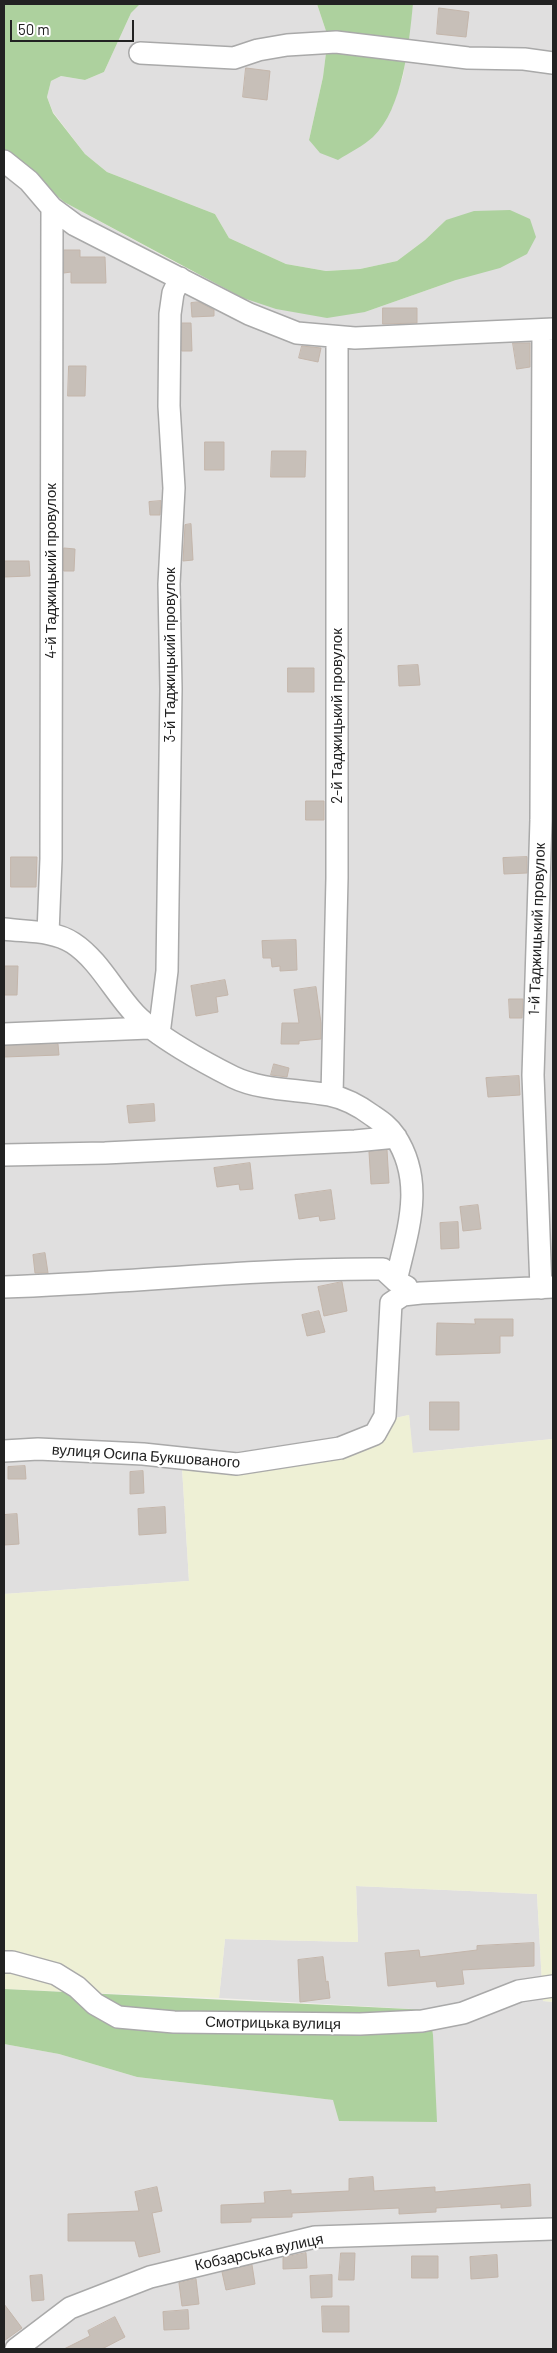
<!DOCTYPE html>
<html>
<head>
<meta charset="utf-8">
<style>
	body { margin:0 }
	#map { position:relative; width:557px; height:2353px; overflow:hidden; background:#f2efe9; font-family:Barlow,sans-serif }
	canvas { display:block }
	.frame { position:absolute; inset:0; border:5px solid #222; pointer-events:none }
	.scale { position:absolute; left:10px; top:20px; width:124px; height:22px; box-sizing:border-box; border:2px solid #222; border-top:0; padding-left:6px; font-size:15px; line-height:18px; white-space:nowrap; color:#222; -webkit-text-stroke:4px #fff; paint-order:stroke }
</style>
</head>
<body>
<div id="map">
<canvas width="557" height="2353"></canvas>
<div class="frame"></div>
<div class="scale">50 m</div>
</div>
<script>
const g = document.querySelector('canvas').getContext('2d');
g.lineJoin = 'round';
function fill(path, color) {
  g.fillStyle = color;
  g.fill(path, 'evenodd');
}
function trace(path, color, width, dash) {
  g.strokeStyle = color;
  g.lineWidth = width;
  g.lineCap = dash ? 'butt' : 'round';
  g.setLineDash(dash || []);
  g.stroke(path);
}
function label(font, color, halo, rows, align = 'center') {
  g.font = font + ' Barlow,sans-serif';
  g.lineWidth = 4.5;
  g.setLineDash([]);
  g.textBaseline = 'middle';
  g.strokeStyle = halo;
  g.fillStyle = color;
  for (const [text, x, y, turn = 0] of rows) {
    g.save();
    g.translate(x, y);
    g.rotate((+turn || 0) * Math.PI / 180);
    g.textAlign = isNaN(turn) ? turn : align;
    if (halo) g.strokeText(text, 0, 0);
    g.fillText(text, 0, 0);
    g.restore();
  }
}
fill(new Path2D(`
	M140,4h177l11,33 -5,40 -14,63 83,-32 11,-32 10,-72h140v1435l-141,14 -3,-38 -37,8 -36,15 -110,16 -45,-3 8,130 -185,13v-1445l60,53 129,70 172,40 91,-32 -10,-60 -21,20 -28,21 -37,8 -34,2 -40,-7 -57,-26 -14,-24 -108,-42 -22,-18 -32,-42 -6,-15 4,-16 10,-5 24,4 19,-8 27,-59z
	M356,1886l181,8 6,107 10,1v347h-549v-305l55,10 78,23 197,23 95,-90 -210,-12 6,-59 133,3z`), '#e0dfdf');
fill(new Path2D(`
	M409,1415l4,38 140,-14v563l-10,-1 -6,-107 -181,-8 2,56 -133,-3 -6,59 -215,-9v-395l185,-13 -8,-130 45,3 110,-16 36,-15z`), '#eef0d5');
fill(new Path2D(`
	M4,4h136l-9,9 -27,59 -19,8 -24,-4 -10,5 -4,16 6,16 32,41 22,18 108,42 14,24 57,26 40,7 34,-2 37,-8 28,-21 21,-20 28,-9 36,-1 20,9 6,18 -9,17 -27,14 -44,12 -91,32 -38,6 -51,-9 -33,-11 -179,-96 -60,-53z
	M317,4h96c-4,39 -10,105 -40,133 -10,9 -24,16 -35,23l-18,-7 -11,-13 14,-63 5,-40z
	M4,1989l425,21 4,25 4,87 -98,-1 -6,-21 -196,-23 -78,-23 -55,-10z`), '#add19e');
const building = new Path2D(`
	M439,8l30,4 -3,25 -29,-3z
	M246,68l24,3 -3,29 -24,-3z
	M64,250h16v7h25l1,26h-35v-11l-7,1z
	M199,302l15,8v6l-22,1 -1,-14z
	M383,308h34v15l-34,1z
	M182,323h9l1,28h-10z
	M513,343h17v24l-13,2z
	M302,346l19,2 -3,14 -19,-4z
	M69,366h17l-1,30h-17z
	M205,442h19v28h-19z
	M272,451h34l-1,26h-34z
	M161,501l-1,14h-10l-1,-13z
	M191,524l2,36 -10,1 2,-36z
	M64,548l11,1 -1,22h-10z
	M4,561h25l1,15 -26,1z
	M418,665l2,20 -21,1 -1,-20z
	M288,668h26v24h-26z
	M306,801h18v19h-18z
	M11,857h26l-1,30h-25z
	M527,857v16l-23,1 -1,-16z
	M296,940l1,30 -17,1v-5l-8,1 -1,-9h-8l-1,-17z
	M4,966h14l-1,29h-13z
	M225,980l3,15 -12,2 2,15 -22,4 -5,-30z
	M316,987l5,36v16l-22,2v3h-18l1,-21h17l-5,-33z
	M509,999h14l-1,19h-12z
	M58,1044l1,11 -55,2v-11z
	M274,1064l15,4 -2,9 -16,-2z
	M519,1076l1,19 -32,2 -2,-19z
	M154,1104l1,17 -26,2 -2,-17z
	M387,1150l2,33 -18,1 -2,-32z
	M250,1163l3,26 -13,1 -1,-6 -22,3 -3,-19z
	M331,1190l4,29 -15,2 -1,-5 -20,3 -4,-24z
	M478,1205l3,24 -18,2 -3,-24z
	M458,1222l1,26 -18,1 -1,-26z
	M45,1253l3,20h-13l-2,-18z
	M342,1282l5,29 -23,5 -6,-29z
	M319,1311l6,21 -18,4 -5,-21z
	M475,1319h38v17h-13v17l-64,2 1,-32 38,1z
	M430,1402h29v28h-29z
	M25,1466l1,13h-18v-12z
	M143,1471l1,22 -14,1v-22z
	M165,1507l1,26 -27,2 -1,-26z
	M17,1514l2,30 -15,1v-30z
	M534,1943v23l-72,4 2,14 -27,3 -1,-6 -48,5 -3,-33 34,-3 1,7 57,-7v-4z
	M323,1957l3,25 2,-1 2,17 -30,4 -2,-42z
	M373,2177l1,14 61,-4v5l95,-8 1,22 -30,2v-4l-65,4v4l-37,2v-6l-107,5v4l-41,1v4l-30,1v-18l44,-2 -1,-11 27,-2v4l58,-3v-12z
	M157,2187l5,24 -10,2 8,39 -21,5 -4,-16h-67v-27l71,-3 -4,-19z
	M306,2253l1,15 -24,1v-11z
	M341,2253h14l-1,27h-15z
	M497,2255l1,22 -27,2 -1,-22z
	M412,2256h26v22h-26z
	M252,2265l3,19 -29,6 -4,-18z
	M42,2275l2,25 -12,1 -2,-25z
	M332,2275v22l-21,1 -1,-22z
	M196,2279l3,25 -17,2 -3,-23z
	M4,2304l18,24 -18,13z
	M322,2306h27v26h-26z
	M188,2310l1,19 -25,1 -1,-18z
	M115,2317l10,20 -23,12h-38l26,-13 -2,-5z`);
fill(building, '#c7bfb8');
trace(building, '#c4b6ab', 1);
const minor = new Path2D(`
	M140,53l94,5 24,-8 29,-5 49,-3 132,16 56,1 29,4
	M4,161l25,20 23,27 23,17 174,89 48,19 58,5 198,-9
	M4,929c23,3 49,1 69,14 26,17 41,49 62,71 21,22 70,49 98,63 29,14 65,12 96,18 15,3 32,12 44,21 9,6 16,11 22,20 31,47 12,96 1,145
	M48,933l3,-74 1,-651
	M4,1034l145,-6
	M159,1034l8,-63 4,-282 -2,-105 5,-96 -5,-82 1,-92 3,-21 7,-15
	M332,1095l5,-217v-541
	M4,1155l101,-2 250,-12 41,-4
	M4,1287c126,-4 252,-19 379,-18l13,12 11,6
	M541,1288l-8,-213 8,-255 2,-490
	M4,1451l34,-2 105,5 94,10 103,-16 35,-14 10,-18 6,-113 12,-8 18,-2 132,-6
	M4,1962h8l44,12 21,13 18,17 23,13 56,5 186,2 62,-3 41,-8 56,-22 34,-5
	M16,2349l54,-41 80,-31 165,-40 238,-8`);
trace(minor, '#a9a9a9', 24);
trace(minor, '#fff', 21);
label('15px', '#222', '#fff', [
	["4-й Таджицький провулок",51,571,-90],
	["3-й Таджицький провулок",170,655,-90],
	["2-й Таджицький провулок",337,716,-90],
	["1-й Таджицький провулок",537,929,-88],
	["вулиця Осипа Букшованого",146,1456,4],
	["Смотрицька вулиця",273,2023,1],
	["Кобзарська вулиця",259,2252,-12]
]);
</script>
</body>
</html>
